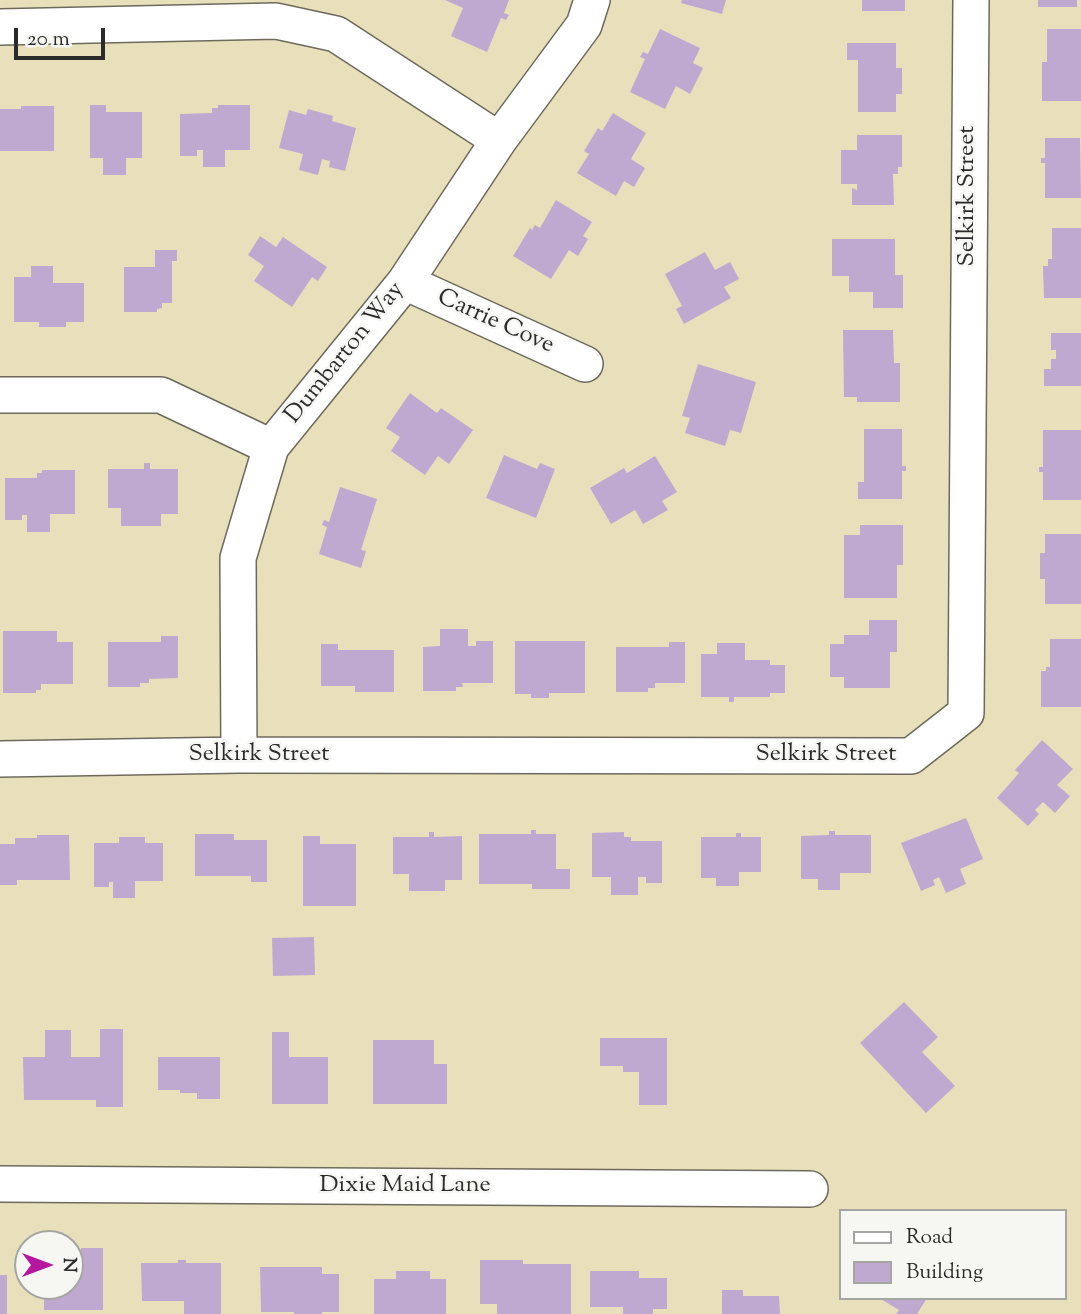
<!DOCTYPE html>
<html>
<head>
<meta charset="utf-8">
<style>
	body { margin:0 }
	#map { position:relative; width:1081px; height:1314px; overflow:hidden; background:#e7e0bb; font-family:"Sorts Mill Goudy",serif }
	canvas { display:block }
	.legend { position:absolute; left:839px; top:1209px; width:228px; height:91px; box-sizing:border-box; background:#f6f6f2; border:2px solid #a5a5a2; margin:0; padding:9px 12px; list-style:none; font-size:21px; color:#2b2b2b }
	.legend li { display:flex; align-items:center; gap:14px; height:35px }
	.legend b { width:35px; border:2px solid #a5a5a2 }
	.north { position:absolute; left:14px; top:1230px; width:70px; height:70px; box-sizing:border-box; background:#f6f6f2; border:2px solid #a5a5a2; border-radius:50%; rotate:90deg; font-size:19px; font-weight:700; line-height:28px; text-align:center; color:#2b2b2b }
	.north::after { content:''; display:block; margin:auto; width:24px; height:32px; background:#b5179e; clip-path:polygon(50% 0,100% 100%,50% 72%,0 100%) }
	.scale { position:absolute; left:14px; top:28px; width:91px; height:32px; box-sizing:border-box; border:4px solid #2b2b2b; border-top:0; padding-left:9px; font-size:21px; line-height:24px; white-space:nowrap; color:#2b2b2b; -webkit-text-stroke:5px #f6f6f2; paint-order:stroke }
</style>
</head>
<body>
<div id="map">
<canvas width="1081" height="1314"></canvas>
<ul class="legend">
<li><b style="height:9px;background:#fff"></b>Road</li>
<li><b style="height:19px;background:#c0a9d1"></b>Building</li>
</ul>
<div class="north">N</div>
<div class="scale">20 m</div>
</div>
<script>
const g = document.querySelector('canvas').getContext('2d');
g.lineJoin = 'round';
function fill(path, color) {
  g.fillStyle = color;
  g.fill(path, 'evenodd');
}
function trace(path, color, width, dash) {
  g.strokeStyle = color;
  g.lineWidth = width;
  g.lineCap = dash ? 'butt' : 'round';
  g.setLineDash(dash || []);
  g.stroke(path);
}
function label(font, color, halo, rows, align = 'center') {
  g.font = font + ' "Sorts Mill Goudy",serif';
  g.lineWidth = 5;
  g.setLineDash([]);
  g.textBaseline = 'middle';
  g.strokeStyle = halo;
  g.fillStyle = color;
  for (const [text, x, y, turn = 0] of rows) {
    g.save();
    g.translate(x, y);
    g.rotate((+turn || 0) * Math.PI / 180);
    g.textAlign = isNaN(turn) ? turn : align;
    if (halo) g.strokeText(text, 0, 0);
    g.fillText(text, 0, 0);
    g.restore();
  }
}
fill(new Path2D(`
	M445,0h64l-5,13 5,2 -3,5 -5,-2 -14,34 -36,-16 12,-28z
	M682,0h44l-4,14 -41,-11z
	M862,0h43v11h-43z
	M1038,0h39v7h-39z
	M660,29l40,19 -7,15 10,5 -13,26 -14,-8 -11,23 -35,-17 15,-33 -5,-2 3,-5 5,2z
	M1047,29h34v72h-39v-39h5z
	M847,43h49v25h6v26h-6v18h-38v-52h-11z
	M90,105h16v7h36v46h-16v17h-23v-17h-13z
	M218,105h32v45h-25v17h-22v-17h-6v6h-17v-42l32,-1v-5h6z
	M21,106h33v45h-54v-42h21z
	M308,109l25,7 -1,5 24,7 -11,43 -16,-4 1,-6 -8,-2 -4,16 -19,-5 4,-16 -24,-6 10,-38 17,5z
	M613,113l33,20 -15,26 14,9 -11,19 -10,-6 -8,15 -39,-23 12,-19 -5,-3 14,-23 4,3z
	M857,135h45v32h-4v7h-5l1,31h-42v-17l5,2v-6h-16v-34h16z
	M1045,138h35l1,60h-36v-35h-4v-5h4z
	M556,200l36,22 -9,14 5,3 -10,17 -9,-6 -18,29 -38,-23 17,-28 2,2 3,-5 5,3z
	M1052,228h29v70h-37l-1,-32h5v-7h4z
	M260,236l16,11 7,-10 44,30 -9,14 -6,-4 -20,30 -38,-26 10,-15 -16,-11z
	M832,239h63v36h8v33h-30v-16h-24v-16h-17z
	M155,250h22v11h-5v42h-10v5l-5,1v3h-33v-45h31z
	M705,252l10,18 15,-8 9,17 -15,8 7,11 -47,26 -8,-15 6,-3 -17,-32z
	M31,266h22v17h31v39h-18v5h-27v-5h-25v-45h17z
	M843,330h50l1,33h6v39h-43v-5h-13z
	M1051,333h30v53h-37v-17h7v-10h5v-9h-5z
	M698,364l58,18 -15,51 -11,-3 -5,16 -40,-13 5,-15 -8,-2z
	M410,393l27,20 4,-5 32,22 -24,34 -11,-8 -13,19 -34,-24 9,-14 -14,-9z
	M864,429h38v37h4v5h-4v28h-44v-17h6z
	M1043,430h38v70h-38v-28h-4v-5h4z
	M504,455l33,14 3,-6 15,6 -19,49 -50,-20z
	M655,456l22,36 -15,9 6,9 -25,14 -8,-14 -24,14 -21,-36 34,-20 3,5z
	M144,463h6v6h28v45h-17v12h-40v-18h-13v-39h36z
	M42,470h33v44h-25v18h-23v-17h-5v5h-17v-42h32v-5h5z
	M340,487l37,12 -16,51 5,1 -5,17 -42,-14 8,-27 -5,-2 2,-5 5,2z
	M860,525h43v40h-6v33h-53v-63h16z
	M1045,534h36v70h-36v-25h-5v-26h5z
	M869,620h28v32h-7v36h-46v-11h-14v-33h14v-9h25z
	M440,629h28v17h8v-5h17v42h-31l1,4h-7v4h-33v-44l17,-1z
	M3,631h54v11h16v42h-32v6h-5v3h-33z
	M161,636h17v42l-29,1v4h-9v4h-32v-45h53z
	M1050,639h31v68h-40v-36h5v-4h4z
	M515,641h70v52h-36v5h-18v-4h-16z
	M669,642h16v41h-30v5h-7v4h-32v-45h53z
	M717,643h28v17h25v5h15v28h-15v4h-36v5h-5v-5h-28v-43h16z
	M321,644h17v6h56v42h-39v-6h-34z
	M1042,740l31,29 -16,16 13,11 -15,17 -12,-11 -8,8 4,4 -11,12 -31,-28 22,-25 -4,-3z
	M966,818l17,41 -23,10 6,15 -20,9 -7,-16 -6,3 2,5 -14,6 -20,-48z
	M531,830h5v4h20v35h14v20h-38v-5h-53v-50h52z
	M829,831h6v4h36v38h-31v17h-22v-11h-17v-43l28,-1z
	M429,832h5v5l28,-1v44h-17v11h-36v-17h-16v-37h36z
	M624,832v5h7v4h31v42h-16v-6h-8v18h-27v-18h-19v-44z
	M736,833h5v4h20v35h-22v14h-23v-8h-15v-41h35z
	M195,834h39v6h33v42h-16v-6h-56z
	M37,835h32l1,45h-53v5h-17v-41h15v-6h22z
	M303,836h17v8h36v62h-53z
	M119,837h26v6h18v38h-28v17h-22v-16h-4v5h-15v-44h25z
	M314,937l1,38 -42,1 -1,-38z
	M904,1002l34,35 -16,15 33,34 -29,27 -66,-70z
	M100,1029h23v78h-27v-7h-72l-1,-43h22v-27h26v27h29z
	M272,1032h17v25h39v47h-56z
	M600,1038h67v67h-28v-33h-16v-6h-23z
	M373,1040h61v24h13v40h-74z
	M158,1057h62v42h-23v-6h-17v-3h-22z
	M81,1248h22v62h-59v-24h26v-18h11z
	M178,1260h8v3h35v51h-37v-13h-42l-1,-38h37z
	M480,1260h43v4h48v50h-74v-10h-17z
	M260,1267h62v7h17v38h-17v2h-28v-2h-33z
	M396,1271h34v8h16v35h-72v-35h22z
	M590,1271h49v7h28v31h-14v5h-30v-7h-33z
	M0,1275h7v39h-7z
	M722,1290h21v6h36l1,18h-58z
	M879,1298h48l-10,16h-21l3,-4z`), '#c0a9d1');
const street = new Path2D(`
	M0,27l276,-6 60,13 163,106
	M405,282l180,82
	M0,395h161l110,52
	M239,755l-1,-197 33,-111 134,-165 94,-142 85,-115 8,-25
	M0,759l239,-4 672,1 55,-43 5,-713
	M0,1184l810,5`);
trace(street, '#6d6a5d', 38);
trace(street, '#fff', 35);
label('24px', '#2b2b2b', '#f6f6f2', [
	["Selkirk Street",969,196,-90],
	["Carrie Cove",495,323,24],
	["Dumbarton Way",346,354,-51],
	["Selkirk Street",259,756],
	["Selkirk Street",826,756],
	["Dixie Maid Lane",405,1187]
]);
</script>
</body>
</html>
